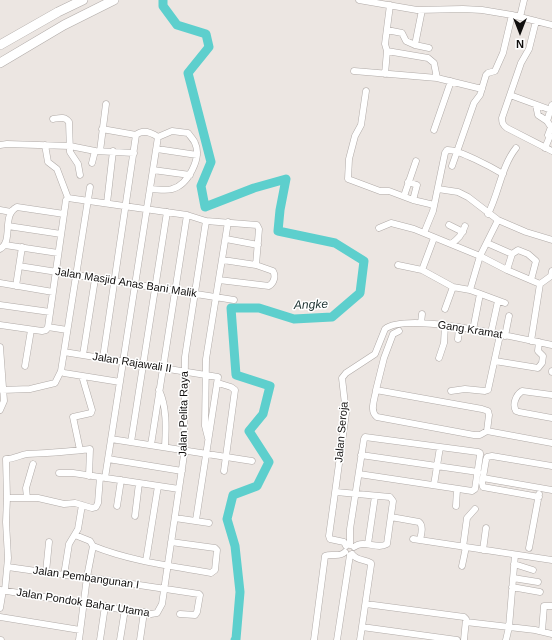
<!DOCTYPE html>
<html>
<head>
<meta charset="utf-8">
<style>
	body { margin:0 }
	#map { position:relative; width:552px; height:640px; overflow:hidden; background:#ece6e2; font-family:Helvetica,sans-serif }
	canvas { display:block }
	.north { position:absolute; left:500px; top:12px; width:40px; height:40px; -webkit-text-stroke:3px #fff; paint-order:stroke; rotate:180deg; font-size:11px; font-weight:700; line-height:16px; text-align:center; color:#100e0d }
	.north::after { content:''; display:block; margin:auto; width:14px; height:18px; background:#100e0d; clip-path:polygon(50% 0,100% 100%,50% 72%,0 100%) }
</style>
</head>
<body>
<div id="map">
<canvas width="552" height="640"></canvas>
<div class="north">N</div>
</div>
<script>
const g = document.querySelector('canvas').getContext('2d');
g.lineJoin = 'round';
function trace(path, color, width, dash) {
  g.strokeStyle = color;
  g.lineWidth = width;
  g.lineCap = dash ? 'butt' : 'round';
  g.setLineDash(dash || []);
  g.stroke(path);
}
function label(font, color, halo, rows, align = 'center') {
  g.font = font + ' Helvetica,sans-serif';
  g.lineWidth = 3;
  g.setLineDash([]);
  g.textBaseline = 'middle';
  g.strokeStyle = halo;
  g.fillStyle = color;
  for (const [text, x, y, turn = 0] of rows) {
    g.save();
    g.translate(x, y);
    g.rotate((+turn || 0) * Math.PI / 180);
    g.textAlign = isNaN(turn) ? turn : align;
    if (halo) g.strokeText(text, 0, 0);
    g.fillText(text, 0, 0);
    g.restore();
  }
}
trace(new Path2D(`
	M163,0v6l14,19 29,9 3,13 -21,26 23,89 -10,24 4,21 49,-19 32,-9 -6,31 -2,21 57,12 29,18 -4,32 -28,24 -38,2 -35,-11h-28l5,67 34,11 -7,28 -14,17 20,31 -12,24 -24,9 -6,24 8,27 5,46 -4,47 -1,1`), '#5dcfcd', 9);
const minor = new Path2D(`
	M359,0l58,10 46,-1 19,1 30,5 40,10
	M520,17l4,-17
	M536,21l-7,28 -8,14 -19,55c0,5 1,7 5,10l45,23
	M387,30l15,3 4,8 9,4 14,3
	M415,45l7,-35
	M387,51l41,7 6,5 3,15
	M354,71l83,7 45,11
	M385,74l2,-23 -2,-7 5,-39
	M366,91l-5,34 -6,11 -6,23 -1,20 32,12h9l24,9 21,5
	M510,95l41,15
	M536,105l2,10 9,6 4,6 -3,8 2,1 -5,12
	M53,119c6,-1 12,-3 16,3l1,30 8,12 2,11
	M547,121l5,-16
	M102,129l34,6
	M434,130l17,-49
	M136,135c7,-6 16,-2 22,2
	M0,145l7,-1 63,2 25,5 39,2
	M45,145l3,17 9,7 11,29
	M157,149l40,6
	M100,151l6,-47
	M92,163l3,-12
	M452,166l22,-63 6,-8 6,-20 2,-2 7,-2 8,-18 9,-38
	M153,170l37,5
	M408,182l9,3 -4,15
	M90,187l-29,184 3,2 56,9
	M150,189c7,0 16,2 22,0 16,-4 30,-31 23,-46 -1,-3 -5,-7 -7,-10l-16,-2 -14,6
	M438,189l20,3 10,5 30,23 28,12 26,8
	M404,196l12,-35
	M68,198l119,17 19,6 51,4 2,4 -3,36
	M107,203l6,-52
	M0,210l11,2
	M488,214c11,-21 13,-47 28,-66
	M449,225l14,7
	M8,226l53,8
	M379,228l12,-5 23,6 66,27 27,14 33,14
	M424,233l9,-22 12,-58 2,-3c11,-1 46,18 56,24
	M226,239l32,6
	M487,243l25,11
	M451,244c7,-5 11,-9 14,-18
	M5,245l53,8
	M0,249c14,-8 1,-34 17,-42l47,7
	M398,265l24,5 31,17 17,3 35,13
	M19,266l215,34
	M422,270l12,-32
	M507,270l5,-16 6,-4 10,4 8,7 -5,19
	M219,280l50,6c5,-3 7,-10 4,-15l-17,-6 -33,-5
	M0,283l53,9
	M16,286l6,-39
	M470,290l10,-34 18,-36
	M0,305l50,7
	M445,309l8,-22
	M421,323l1,-9
	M0,325l42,6 4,-1 2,-3 19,3
	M48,327l18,-127 2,-2
	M473,330l7,-36
	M491,333l7,-32
	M505,336l4,-20
	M458,339l1,-12
	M531,341l9,-57 11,-8 1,-5
	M0,347l4,54 -4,9
	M64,352l154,25 -22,143
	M83,355l12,-76
	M103,358l33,-223
	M439,358l5,-15 1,-18
	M495,361l43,7 4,-5 1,-7 -5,-5 1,-9
	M25,366l6,-36
	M552,372v-1
	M218,383l13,4 4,3 -11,81
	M2,390l28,-1 25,-6 6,-12
	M159,390c8,17 7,38 6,57
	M376,390l8,-32 9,-24 6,-3
	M451,391l14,-2 20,2 3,-1 12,-55
	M552,395l-30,-4c-6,4 -10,13 -6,20l3,1 33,6
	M487,431l2,-16 -1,-4 -6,-2 -106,-19c-1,9 -7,21 1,27l97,18h6l7,-4 65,12
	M208,438l-3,-12 1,-67 22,-137
	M111,439l141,22
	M131,442l36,-230
	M151,445l36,-230
	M80,450l-7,-33 18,-4 1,-3 -10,-34
	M361,455l117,17
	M108,459l74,12
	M33,464l-7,24 1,10h11l26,6 11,-1 17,5 4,-1 2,-4 2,-26
	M59,473h14l106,16
	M105,478l53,-341
	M483,478l69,12
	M434,485l6,-38
	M336,492l54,5 3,4 -6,43c-10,6 -23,-5 -33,3
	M539,497l-56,-10 -1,-4 4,-23 1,-3 5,-1 60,10
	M7,498h20
	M117,506l4,-26
	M456,506l1,-17
	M135,516l4,-33
	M391,517l28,5c5,4 2,13 1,18
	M175,518l34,5
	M75,535l15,6 3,5 -6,31 -8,63
	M413,539l139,21
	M368,544l7,-48
	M350,545v-16l14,-90 1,-2 113,15 2,1v2l-5,34 -3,2 -113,-17
	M93,546c37,15 78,20 118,27l4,-3 2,-20 -2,-2 -44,-6
	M346,546l-2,-4 -14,-3 -1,-3 17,-123 -4,-35 4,-5 29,-19 10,-25c23,-18 136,10 167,16
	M463,547l4,-29 8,-9
	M529,548l10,-54
	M483,550l3,-22
	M352,554c5,7 12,5 19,9v2l-11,75
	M146,561l12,-75
	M514,564l19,6
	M462,566l4,-19
	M8,567l56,8 35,4 100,15 1,1 -3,17 -2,3 -15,-1
	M46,572l3,-30
	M64,575l5,-31 9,-15 4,-24
	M513,578l25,4
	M512,587l28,5
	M0,590l151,24 6,-1 5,-9 22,-149 1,-98 21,-136
	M5,590l3,-32 -2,-36 1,-24 -1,-39c8,0 14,-4 21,-5 21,-1 42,-2 63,-5l-1,27
	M366,604l98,13 2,2 -2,21
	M0,608l3,-18
	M0,617l80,13
	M466,622l69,8 17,4
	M362,627l95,13
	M542,631l2,-25h8
	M0,640h1
	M100,640l5,-34
	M120,640l5,-31
	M140,640l4,-28
	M314,640l11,-84c7,-3 14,2 20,-4
	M337,640l13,-85
	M506,640l3,-13 6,-72`);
const highway = new Path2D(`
	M0,45l58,-33 25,-12
	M0,63l64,-38 50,-25`);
trace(minor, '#b0aaa7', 7);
trace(highway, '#b0aaa7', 10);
trace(minor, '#fff', 6);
trace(highway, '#fff', 9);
label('11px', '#100e0d', '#fff', [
	["Jalan Masjid Anas Bani Malik",126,283,9],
	["Gang Kramat",470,330,9],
	["Jalan Rajawali II",132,363,9],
	["Jalan Pelita Raya",184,414,-89],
	["Jalan Seroja",342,432,-85],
	["Jalan Pembangunan I",86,578,8],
	["Jalan Pondok Bahar Utama",83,603,9]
]);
label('italic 12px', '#1c3130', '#fff', [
	["Angke",311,305,-2]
]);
</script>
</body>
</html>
